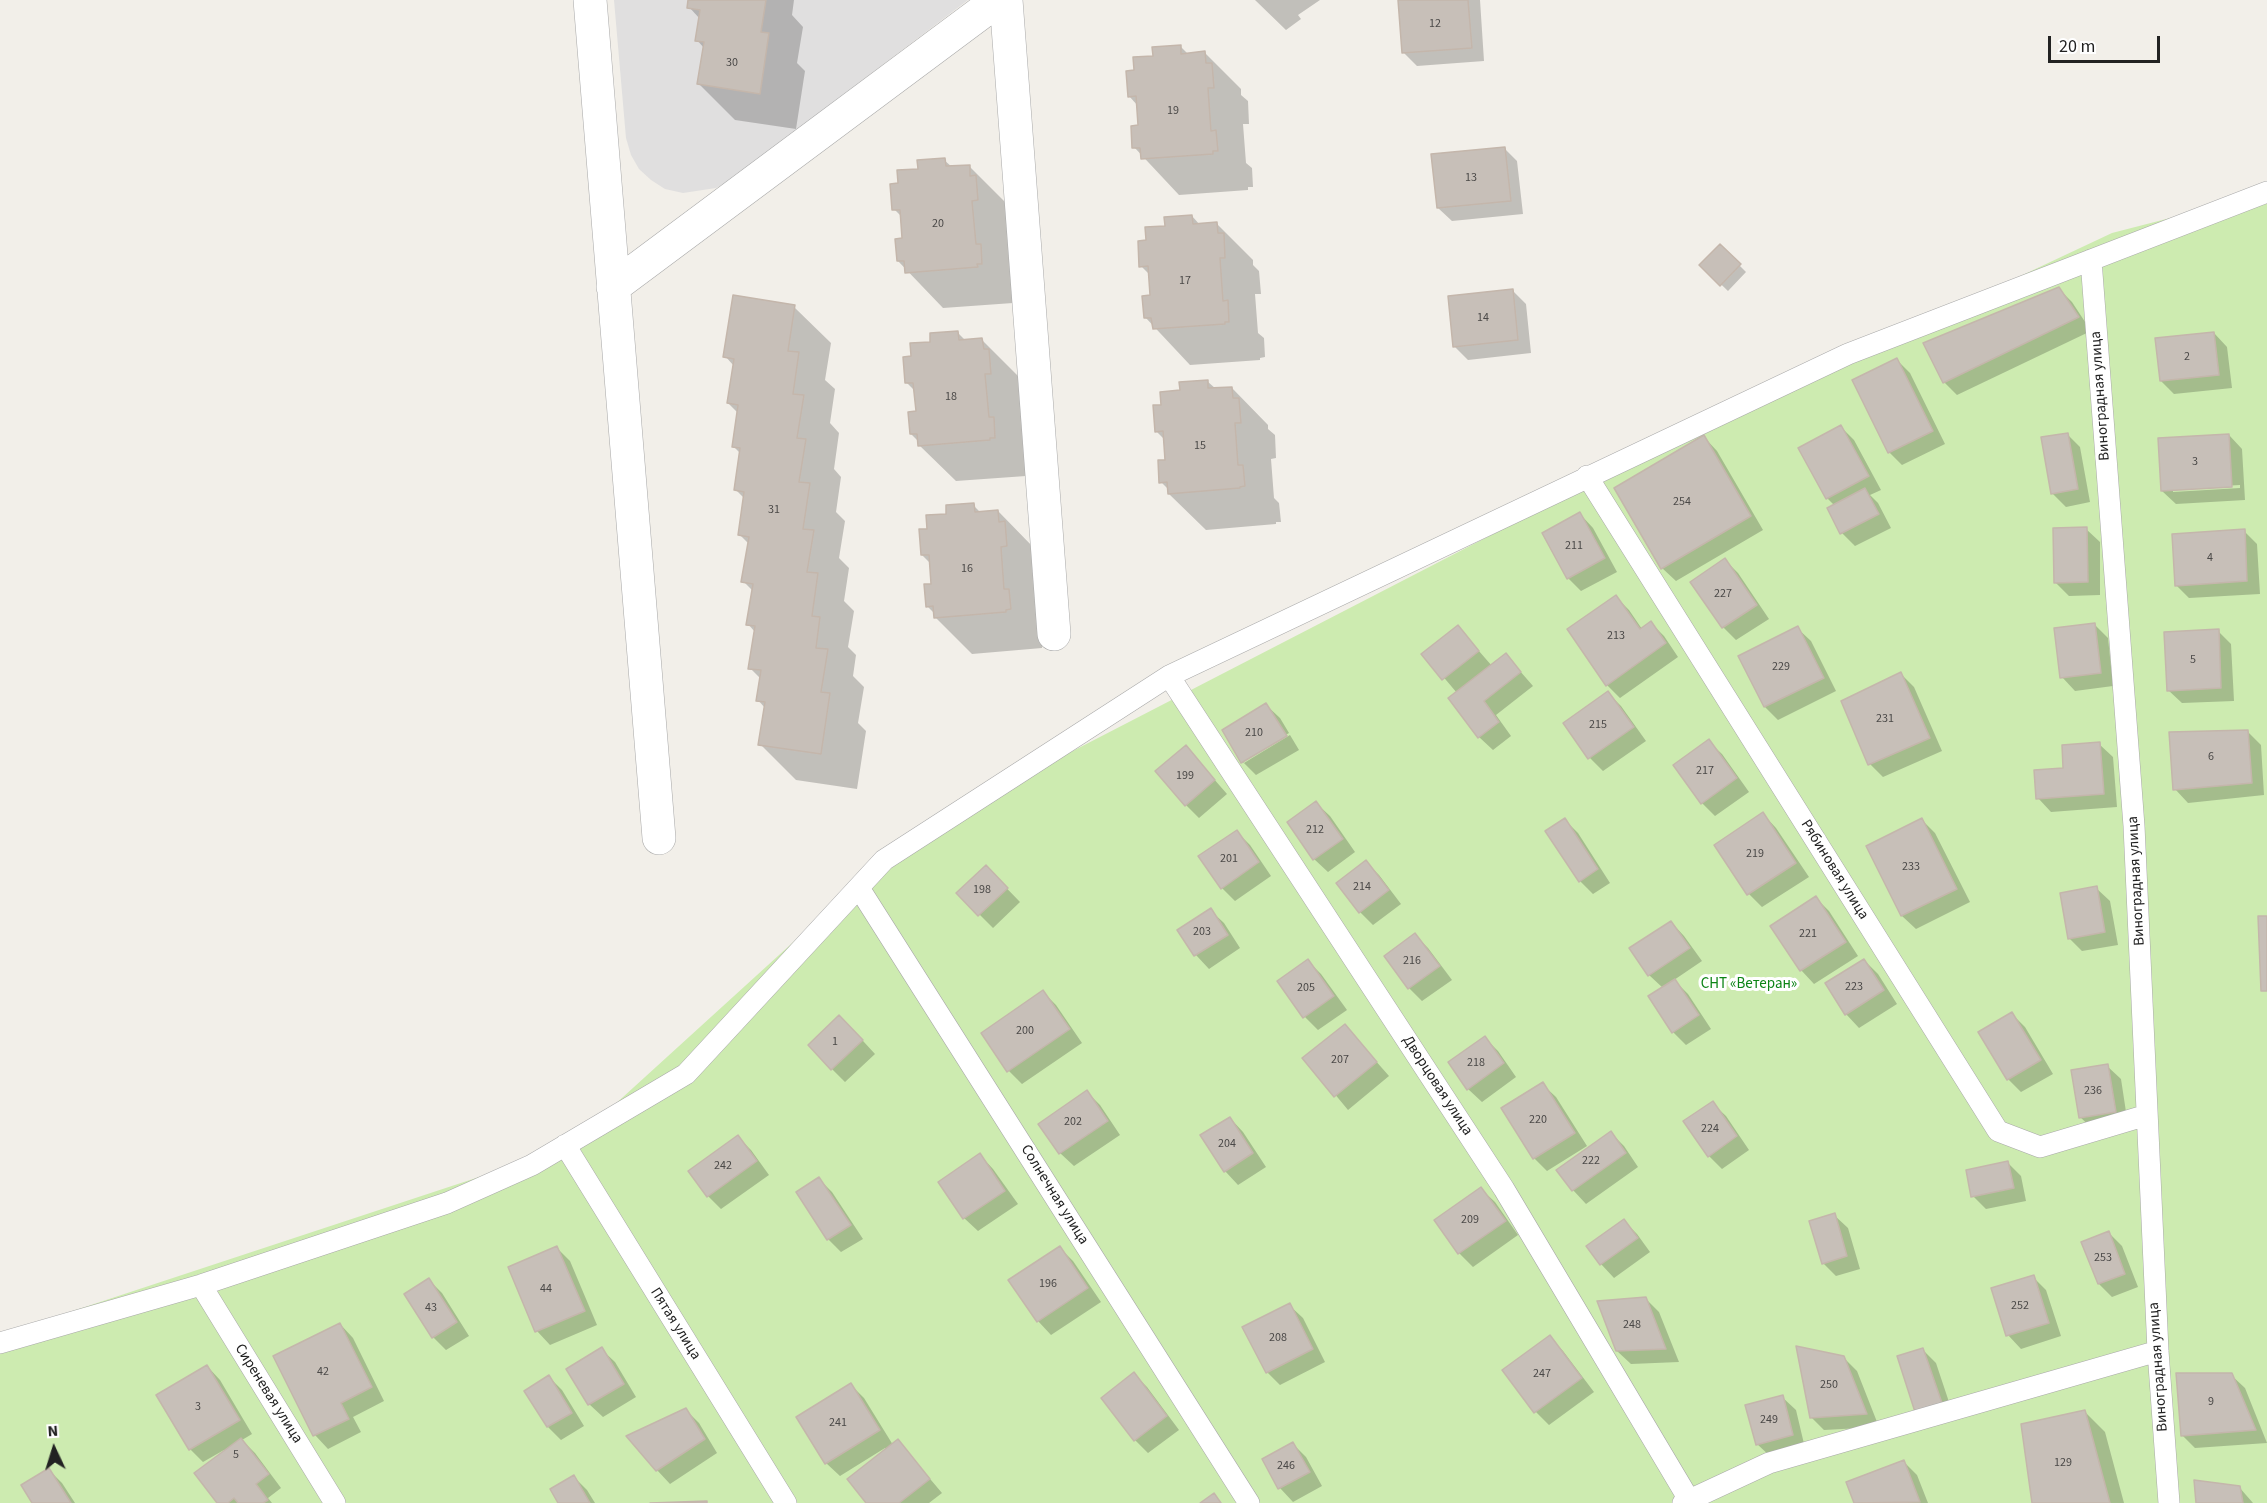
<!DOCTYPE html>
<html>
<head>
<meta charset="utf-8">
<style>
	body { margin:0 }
	#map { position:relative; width:2267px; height:1503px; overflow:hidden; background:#f2efe9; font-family:"Source Sans 3",sans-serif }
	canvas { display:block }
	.north { position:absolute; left:24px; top:1419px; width:60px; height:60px; -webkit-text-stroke:4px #fff; paint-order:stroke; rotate:356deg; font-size:16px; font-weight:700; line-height:24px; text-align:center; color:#222 }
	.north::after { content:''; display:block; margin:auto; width:21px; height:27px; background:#222; clip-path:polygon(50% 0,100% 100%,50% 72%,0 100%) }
	.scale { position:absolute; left:2048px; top:36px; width:112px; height:27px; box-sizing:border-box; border:3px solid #222; border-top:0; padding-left:8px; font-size:18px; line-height:21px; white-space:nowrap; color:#222; -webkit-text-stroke:4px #fff; paint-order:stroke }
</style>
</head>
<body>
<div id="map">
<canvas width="2267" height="1503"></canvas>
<div class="north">N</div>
<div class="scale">20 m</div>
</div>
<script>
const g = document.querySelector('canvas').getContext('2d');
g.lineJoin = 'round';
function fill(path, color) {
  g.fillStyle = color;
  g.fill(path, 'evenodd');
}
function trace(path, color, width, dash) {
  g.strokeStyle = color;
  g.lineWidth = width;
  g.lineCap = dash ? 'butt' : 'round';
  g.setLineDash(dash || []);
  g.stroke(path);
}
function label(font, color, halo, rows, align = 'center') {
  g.font = font + ' "Source Sans 3",sans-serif';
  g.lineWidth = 6;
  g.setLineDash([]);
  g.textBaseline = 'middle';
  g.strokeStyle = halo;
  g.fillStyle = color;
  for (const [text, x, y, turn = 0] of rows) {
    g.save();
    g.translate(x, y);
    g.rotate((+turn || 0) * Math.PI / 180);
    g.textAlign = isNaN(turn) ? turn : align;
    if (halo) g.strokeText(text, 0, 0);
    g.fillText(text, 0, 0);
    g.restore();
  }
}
fill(new Path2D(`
	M614,0h354l-237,180 -15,8 -33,5 -18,-4 -14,-9 -12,-11 -8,-14 -5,-17z`), '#e0dfdf');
fill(new Path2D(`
	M2267,193v1310h-2267v-168l567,-187 345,-314 800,-413 400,-188z`), '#cdebb0');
fill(new Path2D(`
	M690,0h104l-2,15 11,12 -6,36 8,8 -9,58 -61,-9 -36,-36 5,-36 -7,-8 3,-21 -11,-12z
	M1255,0h65l-22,15 3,4 -15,11z
	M1400,0h80l4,61 -67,5 -13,-13z
	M1180,46l8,8 17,-1 36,36v6l7,6 1,23h-6l3,39 6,5 1,19h-5v3l-69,5 -45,-48 6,-20 -2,-21 -9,-10 6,-24 20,-15z
	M1504,148l13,13 6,53 -71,7 -14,-13z
	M944,160l8,7 17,-1 36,36 8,101 -70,5 -45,-47 6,-21 -1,-22 -9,-9 6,-24 19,-15z
	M1192,216l8,9 17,-1 36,36v5l6,6 2,23h-6l3,39 6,5 1,19 -5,1v2l-70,5 -45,-48 7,-21 -2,-21 -9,-9 6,-24 20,-15z
	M1720,246l26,26 -18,19 -27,-26z
	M2059,289l13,13 19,29 -134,64 -13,-13z
	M1513,291l13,13 5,49 -63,7 -13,-13z
	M794,307l37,36 -6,37 10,9 -5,34 9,10 -5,36 7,8 -5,35 9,9 -6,37 10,10 -5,33 10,10 -6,36 8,8 -3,21 11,11 -6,36 8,8 -9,58 -61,-9 -36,-36 5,-36 -7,-8 3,-21 -11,-11 5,-36 -7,-8 5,-33 -10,-10 6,-37 -10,-10 6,-35 -10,-10 6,-35 -8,-8 5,-33 -10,-10 6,-37 -9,-10z
	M958,333l8,8 16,-1 36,36 8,100 -70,5 -37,-36v-3l-8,-8 6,-21 -2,-22 -8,-8 6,-25 19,-15z
	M2214,333l13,14 5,41 -58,6 -13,-13z
	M1897,360l13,13 35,71 -43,21 -13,-13z
	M1207,381l9,8 16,-1 36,37v4l7,6 1,23 -5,1 3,39 5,5 2,19h-5v2l-70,6 -37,-36v-4l-8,-8 6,-21 -2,-21 -9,-9 6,-25 20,-14z
	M1841,427l13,13 27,50 -11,5 8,8 13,25 -36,18 -13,-13 -7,-27 -8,-8z
	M2067,434l13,13 10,55 -24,5 -14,-14z
	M2229,435l13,14 3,51 -69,4 -14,-13zM2240,485v3l-67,4v-3z
	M1704,437l13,14 46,79 -87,51 -14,-13z
	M973,505l8,8 17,-2 36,37 13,97 -5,1v2l-70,6 -37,-37v-3l-8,-8 6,-21 -2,-21 -9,-9 7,-25 19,-15z
	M1580,514l13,14 24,44 -36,19 -13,-13z
	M2086,529l14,13v53l-31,1 -14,-14z
	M2244,531l13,13 3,50 -71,4 -13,-13z
	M1725,560l13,13 31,46 -33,21 -13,-13z
	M1616,597l13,13 13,19 9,-6 13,13 14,21 -58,41 -13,-13z
	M2094,624l14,14 5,48 -38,5 -13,-14z
	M1458,627l34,39 14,-11 27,31 -37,29 15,21 -18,14 -14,-13 -29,-39 7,-5 -33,-39z
	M1797,628l14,13 25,50 -58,29 -13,-13 -25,-50z
	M2218,631l13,13 3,57 -52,2 -14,-13z
	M1900,673l14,14 28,64 -59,26 -13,-13z
	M1608,693l13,13 25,35 -43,30 -13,-13z
	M1266,705l14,13 9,15 -45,26v4l46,-28 9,15 -43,25 -13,-13z
	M2248,732l13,13 3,50 -76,8 -13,-14z
	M1708,741l14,13 27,38 -34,24 -13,-13z
	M2099,744l14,13 4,50 -66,5 -13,-14 27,-29z
	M1186,747l41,47 -28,24 -13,-13z
	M1316,803l14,13 25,36 -27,20 -14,-13z
	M1763,814l13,14 33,49 -47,30 -13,-13 -33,-49z
	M1565,820l13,13 32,50 -17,11 -13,-13z
	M1922,820l13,13 35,69 -54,27 -14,-13 -34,-69z
	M1237,832l13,13 21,31 -36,25 -13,-13z
	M1366,862l13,13 22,29 -28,21 -13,-13z
	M986,867l34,35 -27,26 -35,-35z
	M2096,888l14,13 8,44 -36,6 -13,-13z
	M1816,898l13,13 29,45 -44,28 -13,-14z
	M1210,910l14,13 16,25 -31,21 -13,-14 -17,-25z
	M1671,922l13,14 18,25 -28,19 14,14 23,35 -25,16 -13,-13 -10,-44 -14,-13z
	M1415,935l13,13 24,32 -30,21 -13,-13 -23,-32z
	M1864,960l14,14 19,30 -38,24 -13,-14z
	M1308,961l13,13 26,36 -29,20 -13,-13 -26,-36z
	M1043,992l13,13 26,38 -60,41 -13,-13z
	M2012,1014l13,13 28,47 -32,18 -13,-13z
	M1345,1026l44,50 -41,34 -43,-52z
	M853,1030l22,24 -30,28 -13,-13z
	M1485,1038l13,13 18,26 -34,25 -14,-13z
	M2107,1066l14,13 7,46 -34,5 -14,-13z
	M1542,1084l14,13 31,49 -40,25 -13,-13z
	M1087,1092l13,13 20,30 -46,31 -14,-13z
	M1712,1103l14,13 23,34 -27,19 -13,-13z
	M1230,1118l13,14 23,35 -28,18 -13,-14z
	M1611,1133l13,13 14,21 -52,37 -13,-14z
	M738,1137l13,13 18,25 -48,34 -13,-13z
	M980,1155l13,14 25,35 -40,27 -14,-13z
	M2008,1163l13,13 5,25 -40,8 -13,-13z
	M819,1179l13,13 31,47 -22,13 -13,-13z
	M1481,1189l14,13 23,33 -45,32 -13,-13 -24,-34z
	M1834,1215l14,13 12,41 -24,7 -13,-13z
	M1624,1221l13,13 13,18 -36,26 -13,-14 -13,-18z
	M2109,1233l13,13 16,41 -26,10 -13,-13z
	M557,1248l13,13 27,64 -47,20 -13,-14 -27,-63z
	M1060,1248l13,13 28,41 -50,33 -13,-14 -27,-40z
	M2033,1277l13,13 15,46 -40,13 -13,-14z
	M429,1280l13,13 27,43 -23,14 -13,-13z
	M1646,1299l13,13 20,50 -48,2 -14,-13z
	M1289,1305l14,13 22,44 -45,23 -13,-13z
	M340,1324l13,14 31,63 -31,16 8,15 -33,17 -13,-14 -40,-78z
	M1550,1337l13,14 31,41 -45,33 -13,-13 -31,-42z
	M601,1349l14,13 21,35 -33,20 -14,-13 -21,-35z
	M1923,1350l13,13 18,54 -24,8z
	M1843,1357l14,14 22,56 -55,3 -13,-13z
	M207,1366l13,14 32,54 -10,6 13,13 26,35 -13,10 4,5h-53l6,-51 -1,-2 -21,12 -13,-13z
	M1134,1374l13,13 32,43 -31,23 -13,-13z
	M2231,1375l14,13 22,55 -72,5 -13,-13z
	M549,1377l13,13 22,36 -23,14 -13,-13 -22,-36z
	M851,1385l13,13 29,47 5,-4 44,52 -13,10h-62l20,-53 -2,-2 -45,28 -14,-13z
	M1782,1397l14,13 9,38 -34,9 -14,-13z
	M686,1410l13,13 18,30 -47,31 -13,-14z
	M2085,1412l20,20 19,71h-91z
	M1293,1444l13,13 16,29 -29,16 -13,-14 -16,-28z
	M1904,1462l13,13 11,28h-73l-7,-20z
	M49,1470l13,13 13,20h-41z
	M574,1477l13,13 8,13h-35z
	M2239,1487l14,16h-56z`), '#0003');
const building = new Path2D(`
	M688,0h78l-5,32 8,1 -9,61 -63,-10 7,-42 -9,-1 5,-31 -13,-2z
	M1398,0h70l4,48 -70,5z
	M1181,45v9l24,-3 1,12h6l2,25h-6l3,43 5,-1 2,21h-5v3l-72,5 -1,-11h-8l-1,-22 7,-1 -2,-29 -8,1 -2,-26 8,-1 -1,-13 20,-1 -1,-9z
	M1505,147l6,54 -74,7 -6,-54z
	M945,158l1,8 24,-1v11l6,-1 2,25 -6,1 4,43h5l1,20h-5l1,3 -73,6 -1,-12h-7l-2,-22 7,-1 -2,-28h-8l-2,-26 8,-1 -1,-13 21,-1 -1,-9z
	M1192,215l1,9 24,-2 1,11h6l1,25h-5l3,43 5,-1 1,22h-4v2l-72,5 -2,-11h-7l-2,-22 8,-1 -2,-29 -9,1 -1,-26 8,-1 -1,-13 20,-1 -1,-9z
	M1720,244l21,20 -21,22 -21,-21z
	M2059,287l20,30 -136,66 -20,-40z
	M1513,289l5,51 -65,7 -5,-51z
	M733,295l62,10 -7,46 11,1 -6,42 11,1 -7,43 9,1 -7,43 11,1 -7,46 11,1 -7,42 11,1 -6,43 8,1 -4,31 12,1 -7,43 9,1 -9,61 -63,-9 7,-43 -9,-1 5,-31 -13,-1 7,-43 -9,-1 7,-41 -12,-2 8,-45 -11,-2 6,-43 -10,-2 6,-42 -8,-1 6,-42 -11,-2 7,-44 -11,-2z
	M958,331l1,9 23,-2 2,11h5l2,25h-6l4,43h5l1,21h-5v2l-72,6 -1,-12h-7l-2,-22 8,-1 -3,-28h-8l-2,-26 8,-1 -1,-13 20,-1v-9z
	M2214,332l5,43 -59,6 -5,-43z
	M1897,358l36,73 -45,22 -36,-73z
	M1208,380v8l24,-1 1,11h6l2,25h-6l3,42h5l2,21 -5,1v1l-72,6 -1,-12 -8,1 -1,-23h7l-2,-29 -8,1 -2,-27h8l-1,-13 20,-2 -1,-8z
	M1841,425l28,51 -43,23 -28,-51z
	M2068,433l10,56 -27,5 -10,-57z
	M2229,434l3,53 -71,4 -3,-53z
	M1704,435l47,81 -90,53 -47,-81z
	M1865,488l14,26 -39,20 -13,-26z
	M974,503l1,9 23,-2 1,12 6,-1 2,25 -6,1 3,42h5l2,20 -5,1v2l-72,6 -1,-12 -7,1 -2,-23h7l-2,-29h-8l-2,-26h8l-1,-14 20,-1v-9z
	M1580,512l25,46 -38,21 -25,-46z
	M2087,527l1,55 -34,1 -1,-55z
	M2245,529l2,52 -72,5 -3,-52z
	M1725,558l32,47 -35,23 -32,-46z
	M1616,595l24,34 11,-8 15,22 -60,43 -39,-57z
	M2095,623l6,50 -41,5 -6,-50z
	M1458,625l21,26 -37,29 -21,-26z
	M1798,626l26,52 -60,29 -26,-51z
	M2219,629l2,59 -54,3 -3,-59z
	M1506,653l15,19 -37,29 15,21 -21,16 -30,-40z
	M1901,672l29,66 -62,27 -27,-64z
	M1608,691l26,36 -46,32 -25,-36z
	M1266,703l21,33 -46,27 -19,-33z
	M2248,730l4,53 -79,7 -4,-58z
	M1709,739l28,39 -36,26 -28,-39z
	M2100,742l4,52 -68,5 -2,-29 29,-2 -1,-23z
	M1186,745l29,35 -30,26 -30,-35z
	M1316,801l27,38 -30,21 -26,-38z
	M1763,812l33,51 -49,32 -33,-50z
	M1565,818l33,51 -19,13 -34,-51z
	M1922,818l35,71 -56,27 -35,-70z
	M1237,830l22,32 -38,27 -23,-33z
	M1366,860l23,30 -30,23 -23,-30z
	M986,865l22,23 -30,28 -22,-23z
	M2097,886l8,46 -37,7 -8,-46z
	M1816,896l30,46 -46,29 -30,-45z
	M1211,908l17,27 -34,21 -17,-26z
	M2258,916h9v75h-6z
	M1671,921l19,27 -42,28 -19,-28z
	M1415,933l25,33 -32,23 -24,-33z
	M1308,959l26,37 -31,22 -26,-37z
	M1864,959l20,31 -39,25 -20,-32z
	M1675,979l24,36 -27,18 -24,-37z
	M1043,990l27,39 -63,43 -26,-39z
	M2012,1012l29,48 -34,20 -29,-48z
	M839,1015l24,25 -32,30 -23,-25z
	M1345,1024l32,38 -43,35 -32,-39z
	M1485,1036l19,27 -37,27 -19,-28z
	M2108,1064l8,48 -37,6 -8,-48z
	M1543,1082l32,51 -42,26 -32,-51z
	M1087,1090l21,31 -49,33 -21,-30z
	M1713,1101l24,35 -29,21 -25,-36z
	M1230,1117l23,36 -29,19 -24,-37z
	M1611,1131l15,22 -54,38 -16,-21z
	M738,1135l19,26 -50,36 -19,-26z
	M980,1153l25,38 -42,28 -25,-37z
	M2008,1161l6,27 -43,9 -5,-27z
	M819,1177l32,48 -24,15 -31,-48z
	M1481,1187l25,34 -48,33 -24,-34z
	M1835,1213l12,43 -25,8 -13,-43z
	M1624,1219l14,19 -38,27 -14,-19z
	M2109,1231l16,43 -27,10 -17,-42z
	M557,1246l28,65 -50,21 -27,-65z
	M1060,1246l28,42 -51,34 -29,-42z
	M2034,1275l15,48 -43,13 -15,-48z
	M429,1278l28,44 -25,16 -28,-44z
	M1646,1297l20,52 -50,2 -19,-50z
	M1290,1303l23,46 -47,24 -24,-46z
	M340,1323l32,64 -31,16 8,16 -36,17 -40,-80z
	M1550,1335l32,43 -48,35 -32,-43z
	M1796,1346l48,10 23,58 -57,4z
	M602,1347l22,37 -36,21 -22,-36z
	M1923,1348l19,55 -27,9 -18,-56z
	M207,1365l33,55 -51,30 -33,-55z
	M1134,1372l33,44 -33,25 -33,-43z
	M2176,1373h56l24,57 -75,6z
	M549,1375l23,38 -25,14 -23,-36z
	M851,1383l29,47 -55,34 -29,-47z
	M1783,1395l10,40 -37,10 -11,-40z
	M686,1408l19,31 -49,32 -30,-35z
	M2085,1410l25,93h-78l-11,-79z
	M241,1438l28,36 -13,10 12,16 -5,3h-25l-4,-5 -6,5h-11l-23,-30z
	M898,1439l32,40 -31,24h-33l-19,-24z
	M1293,1442l17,30 -32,17 -16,-30z
	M1904,1460l16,42 -66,1 -8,-21z
	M49,1468l22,35h-39l-11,-18z
	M574,1475l16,28h-32l-8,-14z
	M2194,1480l46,6 3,17h-47z
	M1214,1493l7,10h-21z
	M707,1501v2h-57z`);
fill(building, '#c7bfb8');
trace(building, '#c4b6ab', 1.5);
const service = new Path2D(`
	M2091,260l43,566 24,525 11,152
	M1587,476l411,655 42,16 107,-32
	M1169,676l335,513 187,314
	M859,888l390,615
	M565,1145l221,358
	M201,1285l134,218
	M0,1343l201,-58 246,-82 85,-38 154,-91 198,-214 285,-184 679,-322 419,-162
	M1683,1503l86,-40 389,-112`);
const minor = new Path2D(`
	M590,0l69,838
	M1006,0l48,634
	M613,287l385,-287`);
trace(service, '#a9a9a9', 22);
trace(minor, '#a9a9a9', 34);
trace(service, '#fff', 21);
trace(minor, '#fff', 33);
label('12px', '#4b4948', null, [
	["12",1435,24],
	["30",732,63],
	["19",1173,111],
	["13",1471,178],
	["20",938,224],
	["17",1185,281],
	["14",1483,318],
	["2",2187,357],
	["18",951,397],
	["15",1200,446],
	["3",2195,462],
	["254",1682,502],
	["31",774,510],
	["211",1574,546],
	["4",2210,558],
	["16",967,569],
	["227",1723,594],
	["213",1616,636],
	["5",2193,660],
	["229",1781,667],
	["231",1885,719],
	["215",1598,725],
	["210",1254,733],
	["6",2211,757],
	["217",1705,771],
	["199",1185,776],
	["212",1315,830],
	["219",1755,854],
	["201",1229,859],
	["233",1911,867],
	["214",1362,887],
	["198",982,890],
	["203",1202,932],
	["221",1808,934],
	["216",1412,961],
	["223",1854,987],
	["205",1306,988],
	["200",1025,1031],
	["1",835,1042],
	["207",1340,1060],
	["218",1476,1063],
	["236",2093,1091],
	["220",1538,1120],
	["202",1073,1122],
	["224",1710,1129],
	["204",1227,1144],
	["222",1591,1161],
	["242",723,1166],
	["209",1470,1220],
	["253",2103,1258],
	["196",1048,1284],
	["44",546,1289],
	["252",2020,1306],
	["43",431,1308],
	["248",1632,1325],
	["208",1278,1338],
	["42",323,1372],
	["247",1542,1374],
	["250",1829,1385],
	["9",2211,1402],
	["3",198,1407],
	["249",1769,1420],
	["241",838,1423],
	["5",236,1455],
	["129",2063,1463],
	["246",1286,1466]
]);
label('15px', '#222', '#fff', [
	["Виноградная улица",2101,396,-94],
	["Рябиновая улица",1834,870,58],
	["Виноградная улица",2137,881,-93],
	["Дворцовая улица",1437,1086,57],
	["Солнечная улица",1054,1195,58],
	["Пятая улица",675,1324,58],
	["Виноградная улица",2159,1367,-94],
	["Сиреневая улица",268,1394,58]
]);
label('15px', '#0c8416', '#fff', [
	["СНТ «Ветеран»",1749,985]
]);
</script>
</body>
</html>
